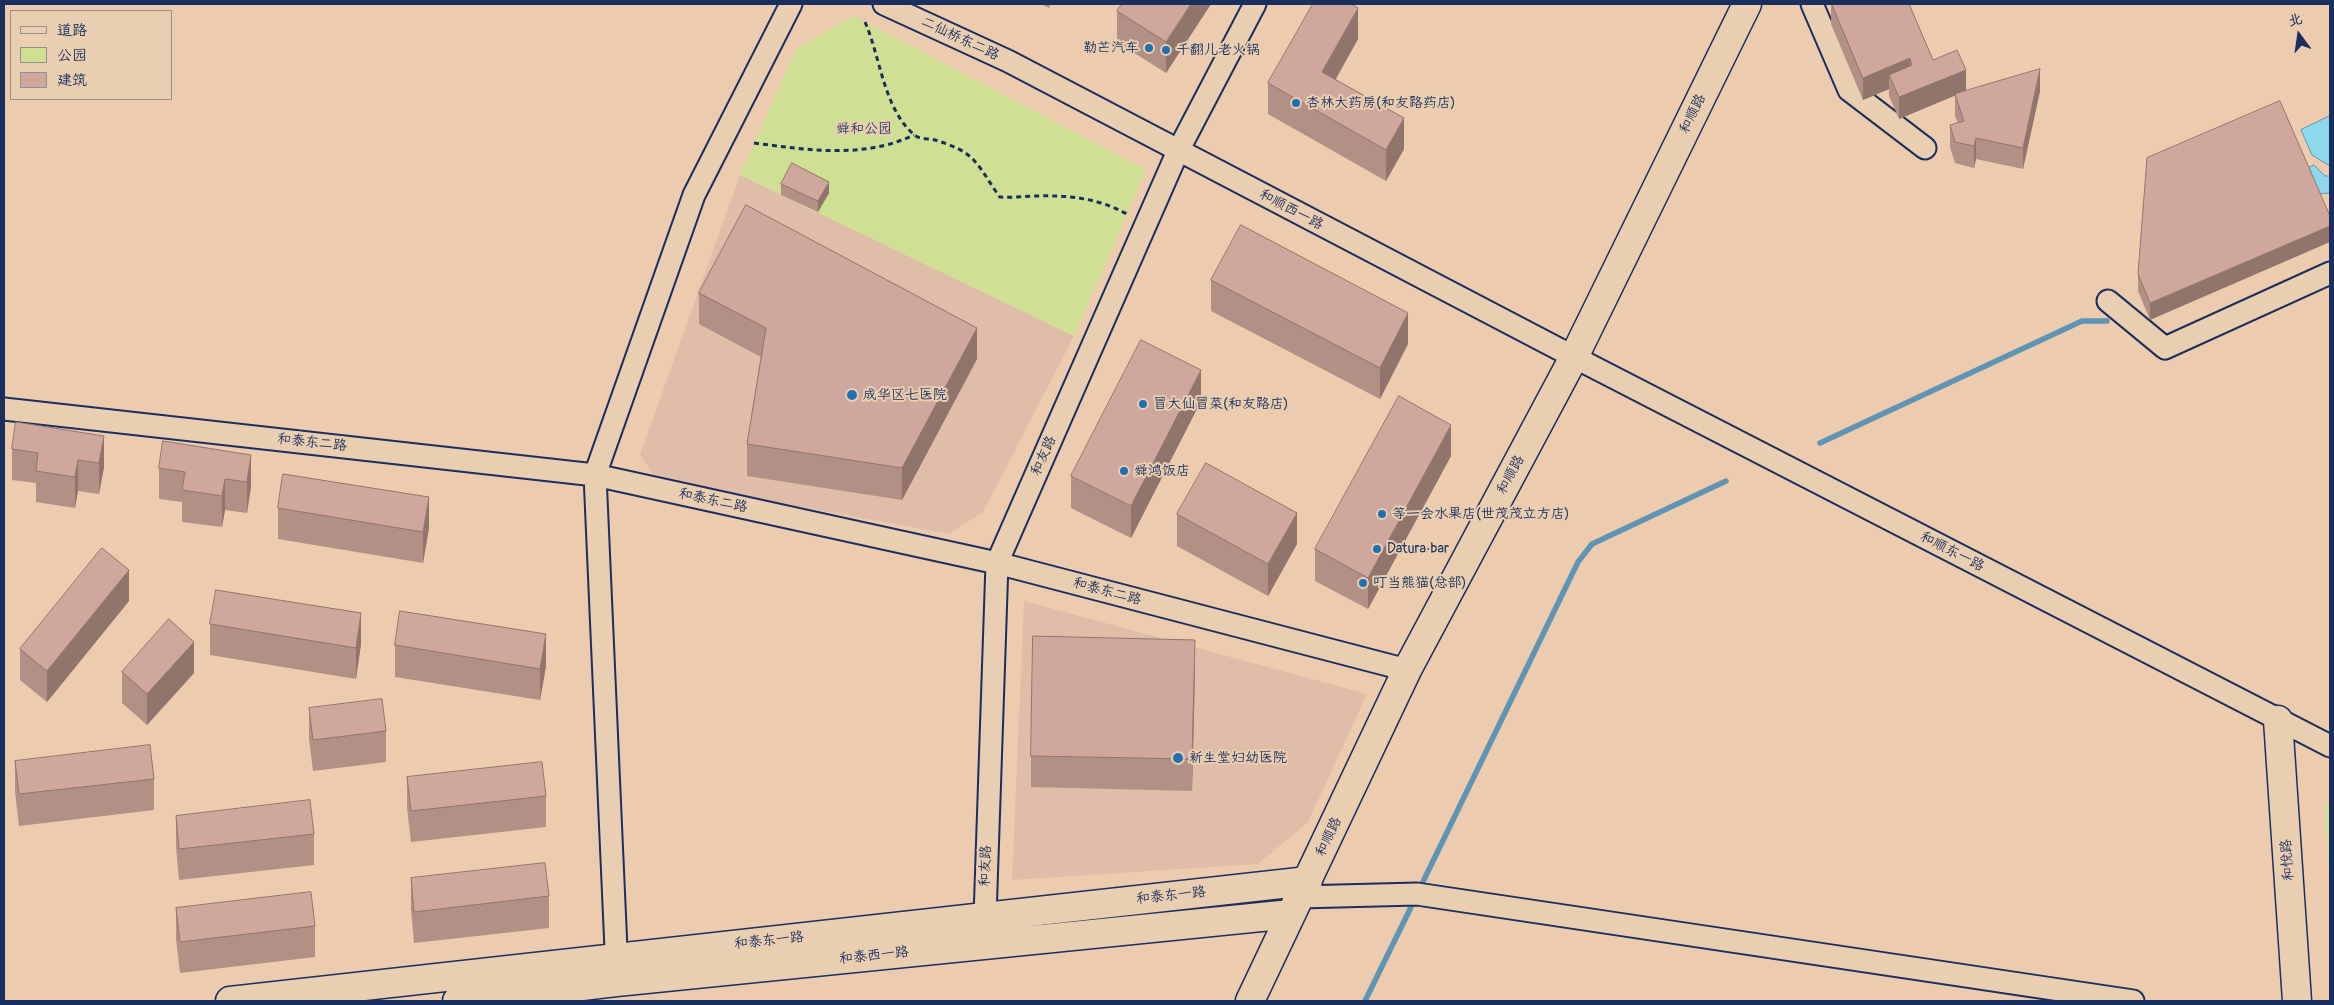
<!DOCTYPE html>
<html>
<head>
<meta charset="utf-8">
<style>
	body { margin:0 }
	#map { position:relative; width:2334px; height:1005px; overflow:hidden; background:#edcbaf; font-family:Pangolin,"LXGW WenKai TC",sans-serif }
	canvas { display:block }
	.frame { position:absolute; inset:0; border:5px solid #1b2f5e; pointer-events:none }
	.legend { position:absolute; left:10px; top:10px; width:162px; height:90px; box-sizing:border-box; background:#eaceb1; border:1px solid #978e90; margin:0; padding:6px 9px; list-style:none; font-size:15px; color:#1b2f5e }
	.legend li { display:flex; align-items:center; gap:10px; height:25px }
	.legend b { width:25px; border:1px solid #978e90 }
	.north { position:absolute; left:2274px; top:10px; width:50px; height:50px; -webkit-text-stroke:4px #eaceb1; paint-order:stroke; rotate:346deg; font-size:14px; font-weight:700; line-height:20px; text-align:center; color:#1b2f5e }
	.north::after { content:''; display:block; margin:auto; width:18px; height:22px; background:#1b2f5e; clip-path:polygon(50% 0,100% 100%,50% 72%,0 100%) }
</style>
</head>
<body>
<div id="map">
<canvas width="2334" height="1005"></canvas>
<div class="frame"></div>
<ul class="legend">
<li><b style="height:6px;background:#eaceb1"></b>道路</li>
<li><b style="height:14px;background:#cfe094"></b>公园</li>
<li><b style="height:14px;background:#cfa79c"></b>建筑</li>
</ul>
<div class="north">北</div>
</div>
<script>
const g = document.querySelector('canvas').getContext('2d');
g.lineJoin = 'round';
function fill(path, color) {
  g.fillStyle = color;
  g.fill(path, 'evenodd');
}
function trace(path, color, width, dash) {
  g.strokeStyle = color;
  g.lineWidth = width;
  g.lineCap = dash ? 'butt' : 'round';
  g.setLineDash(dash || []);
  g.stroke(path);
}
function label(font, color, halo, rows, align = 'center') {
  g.font = font + ' Pangolin,"LXGW WenKai TC",sans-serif';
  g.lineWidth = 4;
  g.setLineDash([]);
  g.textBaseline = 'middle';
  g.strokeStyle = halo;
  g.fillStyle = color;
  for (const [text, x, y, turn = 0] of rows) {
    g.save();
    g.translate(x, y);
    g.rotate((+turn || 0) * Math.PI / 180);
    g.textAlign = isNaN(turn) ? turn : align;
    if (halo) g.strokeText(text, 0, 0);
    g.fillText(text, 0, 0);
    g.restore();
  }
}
fill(new Path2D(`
	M740,175l334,161 -91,176 -34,22 -291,-53 -18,-26z
	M1024,601l343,93 -59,128 -50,42 -246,16z`), '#e0bda8');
fill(new Path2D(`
	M854,16l292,154 -72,166 -334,-161 56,-126z
	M2330,800v95l-5,-89z`), '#cfe094');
const water = new Path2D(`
	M2330,116v50l-18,-11 -11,-25z
	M2314,165l11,11h5v17l-13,1 -10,-25z`);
fill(water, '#8cd8ed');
trace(water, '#5f94b4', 1);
trace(new Path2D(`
	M1820,443l262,-122h25
	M1419,890l159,-328 14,-18 134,-63
	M1365,1001l50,-102`), '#5f94b4', 5.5);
const street = new Path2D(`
	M884,4l124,57 566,296 756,389
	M1812,4l37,86 76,58
	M2108,301l57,47 165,-75
	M4,409l591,66 402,88 410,107
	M1299,897l118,-3 716,107
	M986,932l-1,-15 12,-354 181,-412 77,-147
	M617,972l-22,-497 99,-280 97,-191`);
const secondary = new Path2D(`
	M2278,720l19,281
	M230,1001l1078,-120
	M457,1001l159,-19 675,-68
	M1250,1001l157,-331 167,-313 173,-353`);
trace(street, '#1b2f5e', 25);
trace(secondary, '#1b2f5e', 31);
trace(new Path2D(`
	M865,22c16,37 18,84 48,112 6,6 15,4 22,6 10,3 21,7 29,12 16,10 24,30 36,45 12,1 24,-1 36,-1 32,-1 62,2 91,18
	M754,143c55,7 109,16 160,-8`), '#1b2f5e', 3, [5, 4]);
trace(street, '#eaceb1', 21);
trace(secondary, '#eaceb1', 28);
fill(new Path2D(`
	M1041,4h10l-2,4z
	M1211,4l-45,69 -49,-31v-31z
	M1831,4h78l24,56 33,31h74l-17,78 -47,-10 -2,9 -19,-5 -5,-16v-22l8,-2 -3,-7v-21l-56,24 -10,-23v-7l-26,11 -32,-76z
	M1358,39l-22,40 68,70 -18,32 -118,-67v-31z
	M2280,101l-130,219 -12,-29v-17z
	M781,184l48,9 -11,19 -37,-17z
	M1211,280l197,64 -28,55 -169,-88z
	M699,293l278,66 -75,141 -155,-24v-32l14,-87 -62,-33z
	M1201,401l-70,137 -60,-30v-32z
	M104,436v31l-5,27 -21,-3 -3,17 -39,-6v-19l-24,-3v-31z
	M251,455v31l-4,27 -22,-3 -3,17 -40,-5v-20l-23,-3v-31z
	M1451,456l-83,153 -53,-28v-32z
	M278,508l151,20 -6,35 -145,-24z
	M1177,514l120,30 -29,52 -91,-50z
	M129,601l-82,101 -27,-22v-31z
	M210,624l151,20 -5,35 -146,-24z
	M395,645l151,21 -6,34 -145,-23z
	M1195,671l-3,120 -161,-4v-31z
	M122,672l72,1 -47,52 -25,-22z
	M309,708l77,23v31l-73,9 -4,-32z
	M15,761l139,18v31l-135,16 -4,-34z
	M407,777l139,19v31l-135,15 -4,-34z
	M176,816l138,18v31l-135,15 -3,-33z
	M411,878l138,18v32l-135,15 -3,-34z
	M176,908l139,18v31l-135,16 -4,-34z`), '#b29086');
fill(new Path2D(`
	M1191,4h20l-45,69v-31z
	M1358,8v31l-36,64v-31z
	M1910,58v22l-21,-5v14l-26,11v-22z
	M2040,69v22l-17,78v-21z
	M1966,70v21l-67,28v-22z
	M1404,118v31l-18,32v-31z
	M1976,138v21l-2,9v-22z
	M829,182v11l-11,19v-11z
	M2330,226v16l-180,78v-17z
	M1408,313v31l-28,55v-31z
	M977,328v31l-75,141v-32z
	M1201,370v31l-70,137v-32z
	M1451,425v31l-83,153v-31z
	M104,436v31l-5,27v-31z
	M251,455v31l-4,27v-31z
	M78,460v31l-3,17v-31z
	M225,479v31l-3,17v-31z
	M429,497v31l-6,35v-31z
	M1297,513v31l-29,52v-32z
	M129,570v31l-82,101v-31z
	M361,613v31l-5,35v-31z
	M546,634v32l-6,34v-31z
	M1195,640v31l-3,120v-32z
	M194,642v31l-47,52v-31z`), '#91756d');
const building = new Path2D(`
	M1122,4h69l-25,38 -49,-31z
	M1313,4h38l7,4 -36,64 82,46 -18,32 -118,-67z
	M1832,4h77l24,56 24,-10 9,20 -67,27 -10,-22 23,-10 -2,-7 -47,20z
	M2040,69l-17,79 -47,-10 -2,8 -19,-4 -5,-17 14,-4 -9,-27z
	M2280,101l50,115v10l-180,77 -12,-29 9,-116z
	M792,163l37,19 -11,19 -37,-17z
	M746,205l231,123 -75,140 -155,-24 19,-116 -67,-35z
	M1241,225l167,88 -28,55 -169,-88z
	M1141,340l60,30 -70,136 -60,-30z
	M1399,396l52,29 -83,153 -53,-29z
	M16,422l88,14 -5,27 -21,-3 -3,17 -39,-6 2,-18 -26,-4z
	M163,441l88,14 -4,27 -22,-3 -3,17 -40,-6 3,-18 -26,-4z
	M1206,463l91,50 -29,51 -91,-50z
	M283,474l146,23 -6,35 -145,-24z
	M102,548l27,22 -82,101 -27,-22z
	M216,590l145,23 -5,35 -146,-24z
	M400,611l146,23 -6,35 -145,-24z
	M169,619l25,23 -47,52 -25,-22z
	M1033,636l162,4 -3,119 -161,-3z
	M382,699l4,32 -73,9 -4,-32z
	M150,745l4,34 -135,15 -4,-33z
	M542,762l4,34 -135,15 -4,-34z
	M310,800l4,34 -135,15 -3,-33z
	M545,863l4,33 -135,16 -3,-34z
	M311,892l4,34 -135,16 -4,-34z`);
fill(building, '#cfa79c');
trace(building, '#91756d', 1);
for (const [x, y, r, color] of [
	[1149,48,5,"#1f6fb2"],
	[1166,50,5,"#1f6fb2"],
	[1296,103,5,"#1f6fb2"],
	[852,395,6,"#1f6fb2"],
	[1143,404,5,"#1f6fb2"],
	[1124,471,5,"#1f6fb2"],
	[1382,514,5,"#1f6fb2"],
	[1377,549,5,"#1f6fb2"],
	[1363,583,5,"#1f6fb2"],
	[1178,758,6,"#1f6fb2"]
]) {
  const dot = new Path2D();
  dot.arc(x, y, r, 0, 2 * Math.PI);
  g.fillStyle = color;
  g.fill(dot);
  trace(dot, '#eaceb1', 2);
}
label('14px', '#1b2f5e', '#eaceb1', [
	["二仙桥东二路",960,39,25],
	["和顺路",1693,114,-64],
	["和顺西一路",1291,210,28],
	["和泰东二路",312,443,6],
	["和友路",1044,456,-66],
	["和顺路",1511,475,-62],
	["和泰东二路",713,501,12],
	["和顺东一路",1952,552,27],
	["和泰东二路",1107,592,15],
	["和顺路",1329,837,-65],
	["和悦路",2288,860,-94],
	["和友路",986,866,-88],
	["和泰东一路",1171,896,-6],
	["和泰东一路",769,941,-6],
	["和泰西一路",874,956,-6]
]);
label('14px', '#1b2f5e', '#eaceb1', [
	["勒芒汽车",1139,48,"right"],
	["千翻儿老火锅",1176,50],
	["杏林大药房(和友路药店)",1306,103],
	["成华区七医院",863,395],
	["冒大仙冒菜(和友路店)",1153,404],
	["舜鸿饭店",1134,471],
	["等一会水果店(世茂茂立方店)",1392,514],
	["Datura·bar",1387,549],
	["叮当熊猫(总部)",1373,583],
	["新生堂妇幼医院",1189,758]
], 'left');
label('14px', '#2d4163', '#eaceb1', [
	["舜和公园",864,129]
]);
</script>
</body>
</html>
